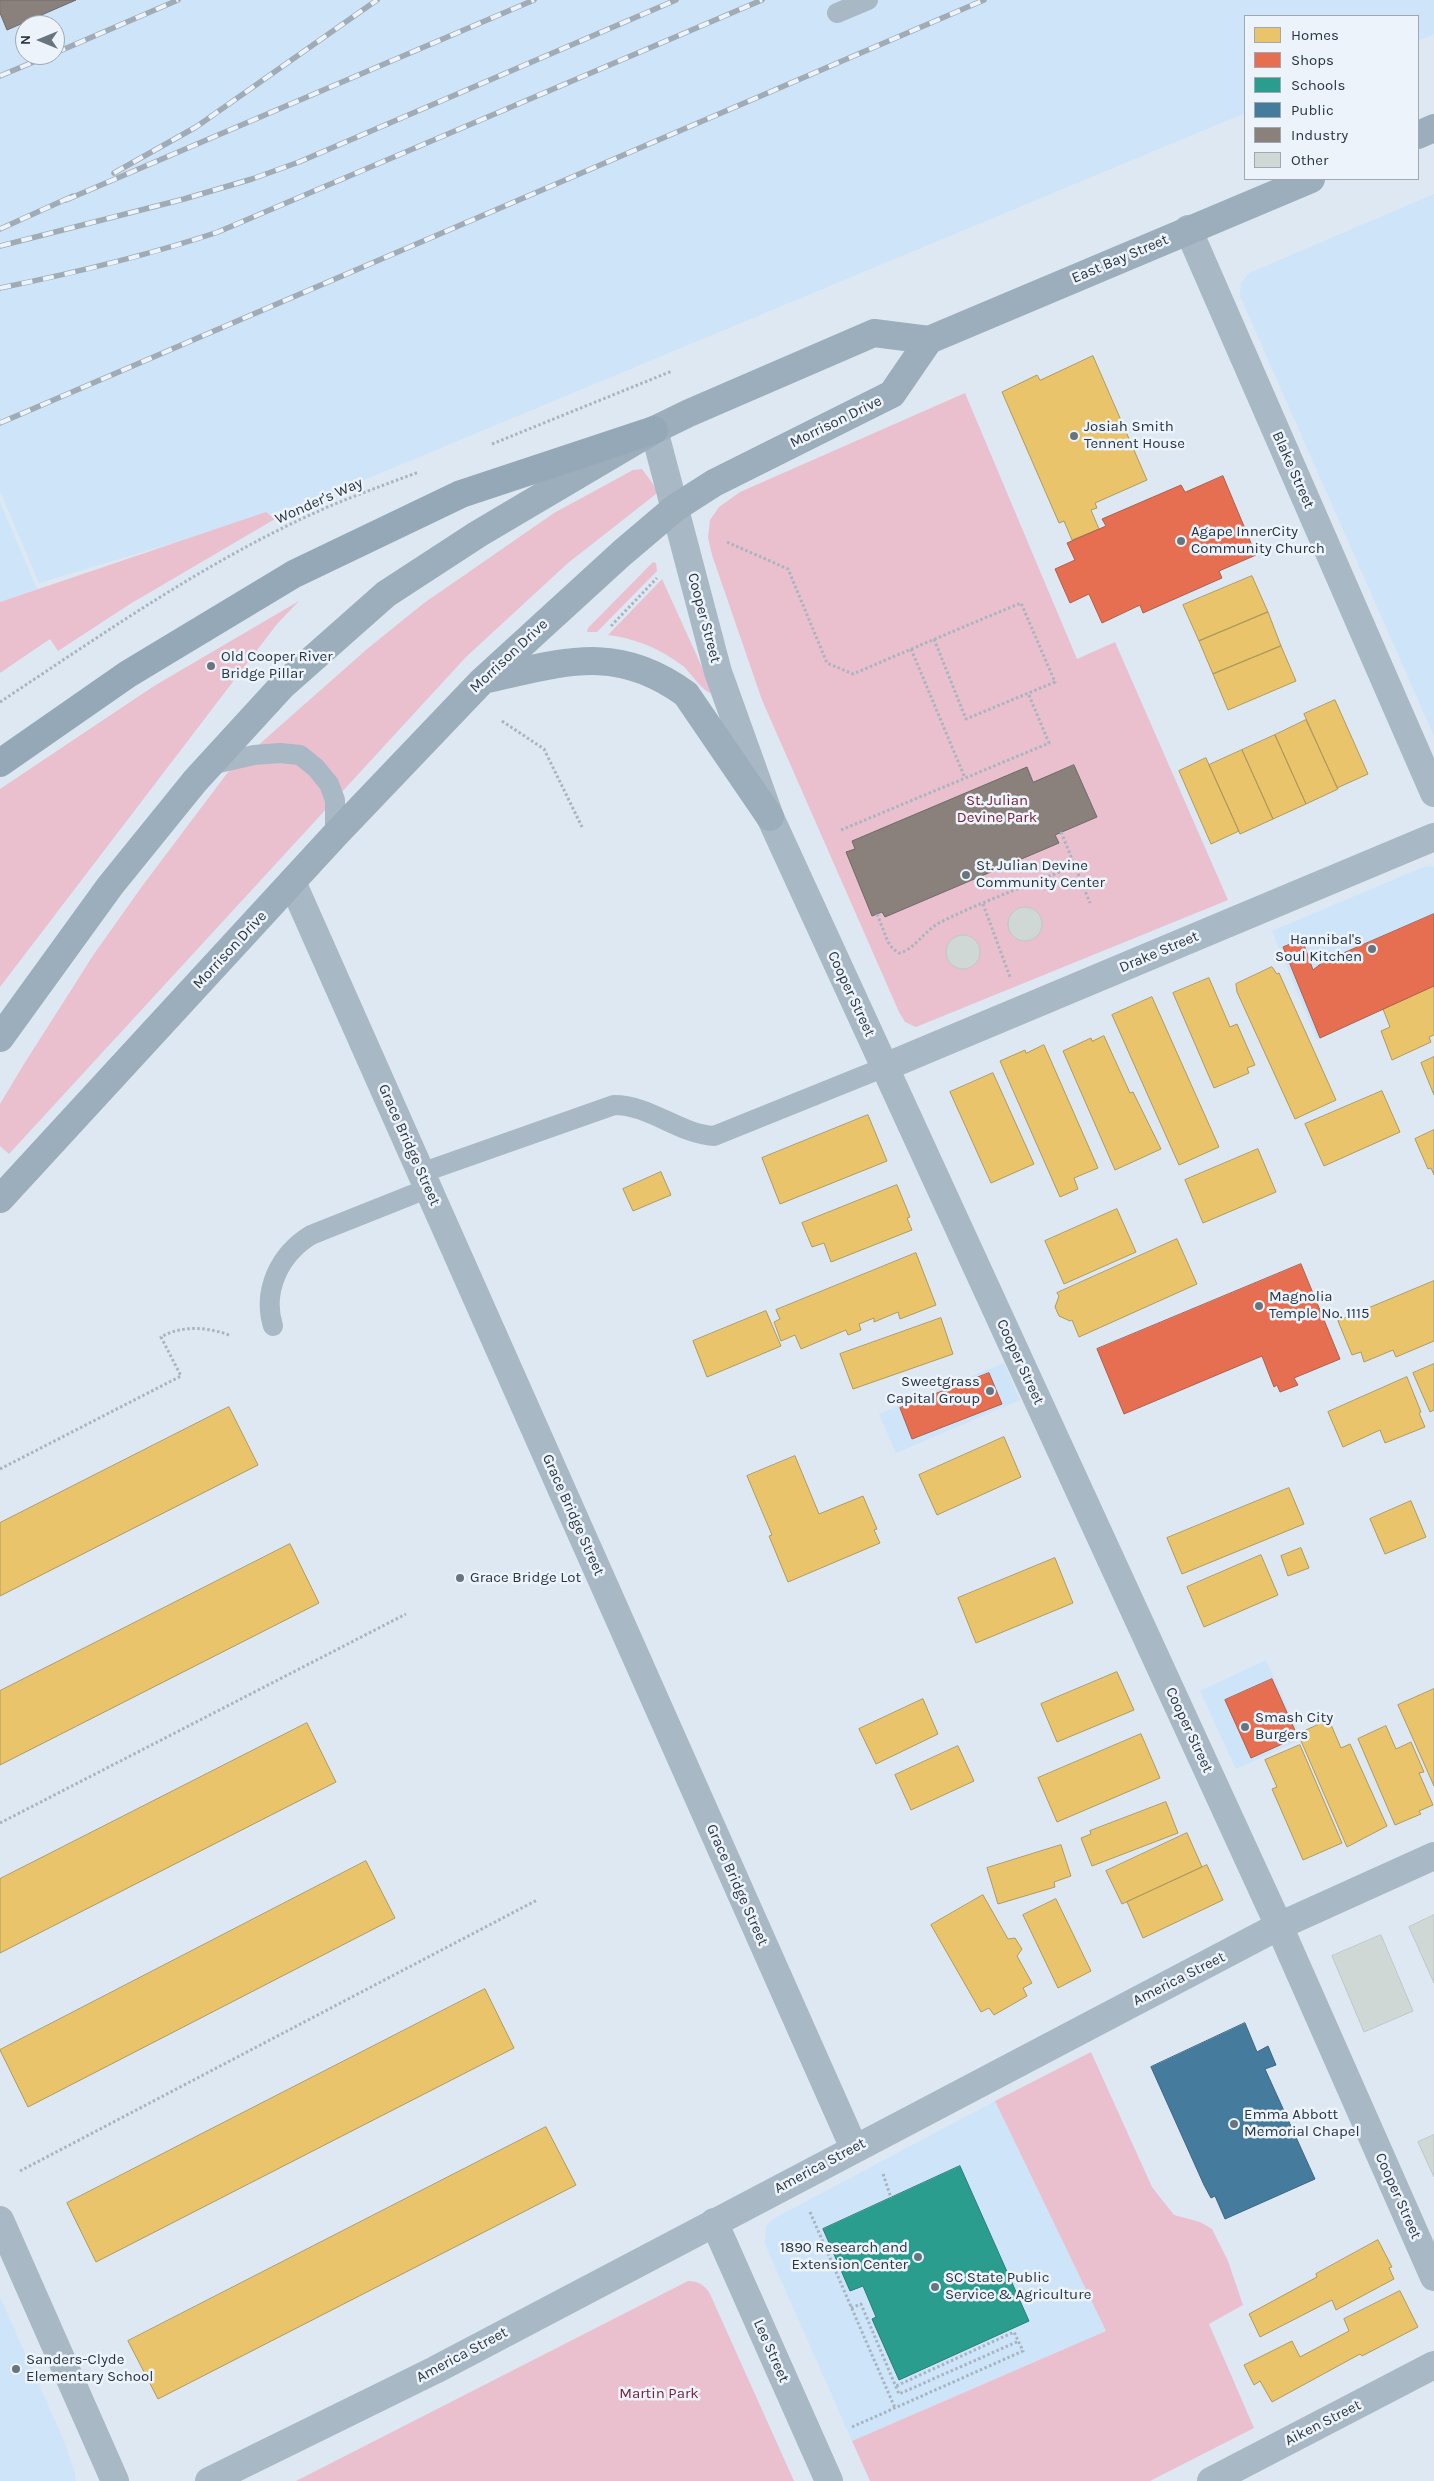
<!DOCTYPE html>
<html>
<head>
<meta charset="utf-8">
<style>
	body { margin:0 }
	#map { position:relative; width:1434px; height:2481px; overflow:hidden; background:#dde8f2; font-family:Karla,sans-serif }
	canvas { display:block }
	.legend { position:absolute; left:1244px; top:15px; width:175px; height:165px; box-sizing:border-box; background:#edf3fa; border:1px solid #9fa7b0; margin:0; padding:6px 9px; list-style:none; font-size:15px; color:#293642 }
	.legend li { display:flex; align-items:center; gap:10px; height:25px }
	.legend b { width:25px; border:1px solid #9fa7b0 }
	.north { position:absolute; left:15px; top:15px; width:50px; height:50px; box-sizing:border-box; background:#edf3fa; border:1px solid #9fa7b0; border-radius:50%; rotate:270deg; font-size:14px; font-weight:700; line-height:20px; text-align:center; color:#293642 }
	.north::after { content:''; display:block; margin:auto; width:18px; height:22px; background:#687480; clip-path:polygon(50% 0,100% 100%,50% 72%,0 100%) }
</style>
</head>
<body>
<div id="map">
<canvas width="1434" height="2481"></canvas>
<ul class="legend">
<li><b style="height:14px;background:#e9c46a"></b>Homes</li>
<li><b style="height:14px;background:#e76f51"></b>Shops</li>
<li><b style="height:14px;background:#2a9d8f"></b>Schools</li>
<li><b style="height:14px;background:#457b9d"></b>Public</li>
<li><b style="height:14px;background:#8a817c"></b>Industry</li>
<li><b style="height:14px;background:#d0d8d5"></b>Other</li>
</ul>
<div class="north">N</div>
</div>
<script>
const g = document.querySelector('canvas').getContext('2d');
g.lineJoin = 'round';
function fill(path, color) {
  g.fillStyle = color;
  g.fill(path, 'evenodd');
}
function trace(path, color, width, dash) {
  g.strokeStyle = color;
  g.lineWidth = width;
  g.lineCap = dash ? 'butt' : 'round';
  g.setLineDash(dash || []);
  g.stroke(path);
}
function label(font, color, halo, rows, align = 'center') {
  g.font = font + ' Karla,sans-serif';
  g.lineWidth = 5;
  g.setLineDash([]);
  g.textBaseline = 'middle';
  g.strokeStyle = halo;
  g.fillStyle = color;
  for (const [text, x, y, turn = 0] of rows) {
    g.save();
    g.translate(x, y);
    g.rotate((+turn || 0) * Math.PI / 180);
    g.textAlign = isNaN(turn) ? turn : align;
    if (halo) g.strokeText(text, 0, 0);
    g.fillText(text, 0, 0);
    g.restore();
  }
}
fill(new Path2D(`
	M0,0h1434v34l-16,7v-25h-173v97l-934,389 -272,81 -39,-92zM25,25h30v30h-30z
	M1434,194v542l-194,-440 1,-13 8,-10z
	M0,502l37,87 -37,13z
	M1429,866l5,1v119l-117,54 -45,-109 149,-63z
	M1004,1363l16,37 -124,53 -17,-39z
	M1266,1660l36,79 -66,30 -36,-78z
	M995,2101l111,230 -254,110 -87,-197 1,-18 7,-7z
	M0,2297l64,144 11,32 1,8h-76z`), '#cee4f9');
fill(new Path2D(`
	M965,393l112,266 38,-17 113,258 -312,127 -11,-5 -6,-10 -137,-312 -50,-145 -4,-17 2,-18 9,-13 21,-15z
	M642,469l14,19v6l-88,69 -102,94 -457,497 -9,-8v-42l24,-40 70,-110 49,-69 85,-113 139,-123 57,-46 130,-90 79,-43z
	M266,512l9,7 -145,85 -72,47 -8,-12 -50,34v-71z
	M653,562l3,1 1,8 -60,61h-10l1,-4z
	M662,579l50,110 1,4c-8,2 -23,-21 -30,-27 -22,-17 -48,-28 -75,-31z
	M299,601l-22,23 -277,363v-198l154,-103z
	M1091,2052l61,135 22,28 26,7 12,7 16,32 15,44 -34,19 45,104 -104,53h-280l-18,-40 254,-110 -111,-230z
	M688,2281c10,0 17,4 22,13l84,187h-498z`), '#eac0ce');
const homes = new Path2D(`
	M1093,356l54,124 -52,23 2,5 -6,2 8,19 -27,11 -8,-19 -5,2 -57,-131 35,-17 3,5z
	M1252,576l16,36 -69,29 -16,-36z
	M1268,612l13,34 -68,28 -14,-33z
	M1281,646l15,35 -68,29 -15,-36z
	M1335,700l33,74 -31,14 -33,-74z
	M1306,720l32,69 -32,15 -31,-69z
	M1275,735l31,69 -33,15 -31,-69z
	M1242,750l31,69 -33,15 -31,-69z
	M1206,758l33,73 -28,13 -32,-73z
	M1272,967l5,7 2,-1 57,127 -41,19 -58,-127 -1,-8z
	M1209,978l21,49 7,-3 18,41 -8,3 2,5 -35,15 -41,-95z
	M1434,986v49l-5,2 2,5 -39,18 -11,-29 9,-4 -7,-18z
	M1152,997l67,150 -40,18 -67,-150z
	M1104,1036l26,57 3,-1 28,57 -46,21 -52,-119 28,-13 1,3z
	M1044,1045l54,123 -24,10 4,11 -18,8 -60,-136 25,-11 1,3z
	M1434,1057v38l-13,-32z
	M993,1073l41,91 -43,19 -41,-91z
	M1382,1091l18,41 -76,34 -19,-42z
	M868,1115l19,46 -107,43 -18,-46z
	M1434,1130v45l-3,-7 -3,1 -13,-30z
	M1258,1149l18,43 -73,31 -18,-43z
	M661,1172l10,23 -38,16 -10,-22z
	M897,1185l13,32 -3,1 5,12 -81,32 -7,-19 -12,4 -10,-24z
	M1117,1209l19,43 -72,32 -19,-43z
	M1177,1239l20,45 -118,53 -7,-17 -2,1 -11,-5 -4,-9 4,-11 -2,-3z
	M916,1253l20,52 -36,14 -2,-7 -24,10v-4l-15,6 2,6 -13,5 -2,-5 -45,19 -6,-14 -14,6 -7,-19 6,-3 -4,-9z
	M1434,1281v60l-38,16 -3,-7 -29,12 -3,-10 -9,3 -14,-34z
	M766,1311l15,35 -74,31 -14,-36z
	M941,1318l12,36 -100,35 -13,-35z
	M1434,1364v46l-4,2 -17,-39z
	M1407,1377l14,35 -2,1 6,14 -40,16 -5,-13 -37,17 -15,-35z
	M229,1407l29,58 -258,131v-73z
	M1004,1437l17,40 -84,38 -18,-40z
	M795,1456l24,58 44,-18 14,33 -3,1 6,13 -92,39 -19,-46 3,-1 -25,-59z
	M1289,1488l15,36 -122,50 -15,-36z
	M1411,1501l15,36 -41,17 -15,-35z
	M290,1544l29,59 -319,162v-74z
	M1301,1548l8,20 -21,8 -7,-20z
	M1261,1555l17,40 -74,32 -17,-40z
	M1055,1558l18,45 -97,40 -18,-45z
	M1117,1672l17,38 -77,32 -16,-38z
	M1434,1689v97l-36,-81z
	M923,1699l15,35 -62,30 -17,-35z
	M1329,1720l12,28 9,-4 37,82 -40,21 -49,-113z
	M307,1723l29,59 -336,171v-74z
	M1386,1726l10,23 15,-7 13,30 -5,1 14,32 -14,6 2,3 -26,11 -37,-86z
	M1141,1734l19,44 -103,44 -19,-44z
	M1300,1745l42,98 -39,17 -31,-71 5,-2 -12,-27z
	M958,1746l16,35 -63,29 -16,-35z
	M1166,1802l12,31 -86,33 -11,-28 10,-4 -1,-3z
	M1187,1833l15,34 -80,37 -16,-33z
	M1061,1845l10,31 -17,6 1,5 -57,17 -11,-36z
	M366,1861l29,57 -367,189 -28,-57z
	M1207,1865l16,35 -80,38 -16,-36z
	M983,1895l25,44 7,-1 7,11 -5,7 15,27 -9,5 4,8 -33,19 -5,-7 -8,4 -50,-87z
	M1056,1899l35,72 -33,17 -35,-73z
	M485,1989l29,59 -418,214 -29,-59z
	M546,2127l30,58 -418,214 -30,-58z
	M1378,2240l14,27 -3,1 5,11 -58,31 -4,-10 -72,37 -11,-23 68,-37 -1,-3z
	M1400,2291l18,36 -56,29 -2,-2 -88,48 -12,-21 -6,4 -10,-20 48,-24 8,16 49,-26 -5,-12z`);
fill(homes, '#e9c46a');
trace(homes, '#af995e', 1);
const shops = new Path2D(`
	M1223,476l33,79 -37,16 3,7 -79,35 -3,-8 -38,18 -13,-29 -19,9 -15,-34 20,-9 -8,-17 39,-17 -4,-7 79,-34 4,7z
	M1434,914v72l-114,52 -37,-91 19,-8 11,31 10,-8z
	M1301,1264l39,95 -46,19 4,7 -18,7 -3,-7 -3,2 -12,-31 -138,58 -27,-65z
	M989,1373l13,31 -90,35 -12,-31z
	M1272,1679l26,58 -47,21 -26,-58z`);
fill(shops, '#e76f51');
trace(shops, '#ae5e4c', 1);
const schools = new Path2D(`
	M960,2166l69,155 -130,59 -27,-61 4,-2 -13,-31 -13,5 -27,-62z`);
fill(schools, '#2a9d8f');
trace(schools, '#2a7e78', 1);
const public = new Path2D(`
	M1245,2023l12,29 11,-6 8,19 -11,4 50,110 -90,40 -10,-23 -4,2 -7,-13 -53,-118z`);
fill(public, '#457b9d');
trace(public, '#3d6682', 1);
const industry = new Path2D(`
	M0,0h76l-69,30 -7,-17z
	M1074,765l23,52 -42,18 4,8 -174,74 -3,-5 -10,4 -26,-64 9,-3 -3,-8 175,-74 6,15z`);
fill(industry, '#8a817c');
trace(industry, '#6d6a6b', 1);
const building = new Path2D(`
	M1008 924a17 17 0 1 1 34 0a17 17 0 1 1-34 0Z
	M946 952a17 17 0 1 1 34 0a17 17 0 1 1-34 0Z
	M1434,1915v68l-25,-56z
	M1381,1935l32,76 -49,21 -32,-76z
	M1434,2135v42l-16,-35z`);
fill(building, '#d0d8d5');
trace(building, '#bfc7c4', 1);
trace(new Path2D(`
	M492,444l180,-73
	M727,542l61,27 39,94 26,11c56,-24 112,-48 168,-71l34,79 -89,37 -32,-80
	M611,626l46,-48
	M911,649l54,129
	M0,702c106,-70 212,-145 330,-196 29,-12 59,-23 89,-34
	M502,721l42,28 38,78
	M841,830l208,-87 -21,-50
	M1061,832l29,71
	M983,904l27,73
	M877,914l11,28 5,7 6,4c15,-3 24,-21 40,-30 43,-22 91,-38 135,-57
	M0,1469l181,-93 -20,-39c21,-12 46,-10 68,-2
	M0,1823l406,-209
	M20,2171l517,-271
	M883,2174l8,24
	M810,2212l85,196
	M851,2308l10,-4 38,90 120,-53
	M852,2427l171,-76 -9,-19 -118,54`), '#a8b4bf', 3, [2.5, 2.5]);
trace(new Path2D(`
	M837,13l31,-13
	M210,765l44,-10 26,-2 20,2 16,13 13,16 6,16v35
	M421,1173l193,-68c36,0 65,29 100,31l171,-69
	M273,1326c-11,-36 7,-72 38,-91l118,-47`), '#a9b8c5', 20);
trace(new Path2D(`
	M1188,229l246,564
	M654,430l64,242 52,145 509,1109 155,351
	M292,882l562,1266
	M885,1067l549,-230
	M0,2220l115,261
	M714,2222l115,259
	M209,2481l226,-111 844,-444 155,-70
	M1211,2481l223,-116`), '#a9b8c5', 28);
trace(new Path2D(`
	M1418,135l16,-7
	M929,340l382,-161
	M483,680c79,-17 132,-38 203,14l84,123
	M0,1038l110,-152 85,-105 87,-95 104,-92 92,-60 176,-104 35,-17 185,-80 55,7
	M0,1199l335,-364 147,-154 140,-128 53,-45 39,-25 178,-89 37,-54`), '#9cadbc', 28);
trace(new Path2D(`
	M0,763l128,-89 166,-100 167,-80 193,-64`), '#95a8b8', 28);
const rail = new Path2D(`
	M55,53l123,-53
	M0,76l50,-21
	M114,173l82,-46 181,-127
	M66,200l468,-200
	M0,229l73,-33
	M0,246l184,-47 68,-20 47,-17 377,-162
	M0,288c74,-15 146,-32 218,-56l544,-232
	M0,423l984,-423`);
trace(rail, '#a0abb6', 5.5);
trace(rail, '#edf3fa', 4, [11]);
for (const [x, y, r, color] of [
	[1074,436,5,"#687480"],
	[1181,541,5,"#687480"],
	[211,666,5,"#687480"],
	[966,875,5,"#687480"],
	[1372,949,5,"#687480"],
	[1259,1306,5,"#687480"],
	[990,1391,5,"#687480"],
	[460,1578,5,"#687480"],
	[1245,1727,5,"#687480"],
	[1234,2124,5,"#687480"],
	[918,2257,5,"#687480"],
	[935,2287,5,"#687480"],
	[16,2369,5,"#687480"]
]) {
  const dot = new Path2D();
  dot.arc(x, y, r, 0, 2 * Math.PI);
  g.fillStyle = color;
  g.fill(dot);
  trace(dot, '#edf3fa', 2);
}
label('15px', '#293642', '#edf3fa', [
	["East Bay Street",1120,259,-23],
	["Morrison Drive",836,422,-26],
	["Blake Street",1293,470,66],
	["Wonder's Way",319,501,-24],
	["Cooper Street",704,618,75],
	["Morrison Drive",509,656,-43],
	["Morrison Drive",230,950,-47],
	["Drake Street",1159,952,-23],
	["Cooper Street",851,994,65],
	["Grace Bridge Street",409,1145,66],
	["Cooper Street",1020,1362,65],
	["Grace Bridge Street",573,1515,66],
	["Cooper Street",1189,1730,65],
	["Grace Bridge Street",737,1885,66],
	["America Street",1179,1979,-27],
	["America Street",820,2166,-28],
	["Cooper Street",1398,2196,66],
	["Lee Street",771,2351,66],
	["America Street",462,2355,-28],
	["Aiken Street",1323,2423,-27]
]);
label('15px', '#293642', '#edf3fa', [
	["Josiah Smith",1084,427],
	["Tennent House",1084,444],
	["Agape InnerCity",1191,532],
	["Community Church",1191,549],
	["Old Cooper River",221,657],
	["Bridge Pillar",221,674],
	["St. Julian Devine",976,866],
	["Community Center",976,883],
	["Hannibal's",1362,940,"right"],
	["Soul Kitchen",1362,957,"right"],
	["Magnolia",1269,1297],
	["Temple No. 1115",1269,1314],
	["Sweetgrass",980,1382,"right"],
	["Capital Group",980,1399,"right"],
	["Grace Bridge Lot",470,1578],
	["Smash City",1255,1718],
	["Burgers",1255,1735],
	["Emma Abbott",1244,2115],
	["Memorial Chapel",1244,2132],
	["1890 Research and",908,2248,"right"],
	["Extension Center",908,2265,"right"],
	["SC State Public",945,2278],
	["Service & Agriculture",945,2295],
	["Sanders-Clyde",26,2360],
	["Elementary School",26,2377]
], 'left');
label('15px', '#711f38', '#edf3fa', [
	["St. Julian",997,801],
	["Devine Park",997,818],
	["Martin Park",659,2394]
]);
</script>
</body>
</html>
